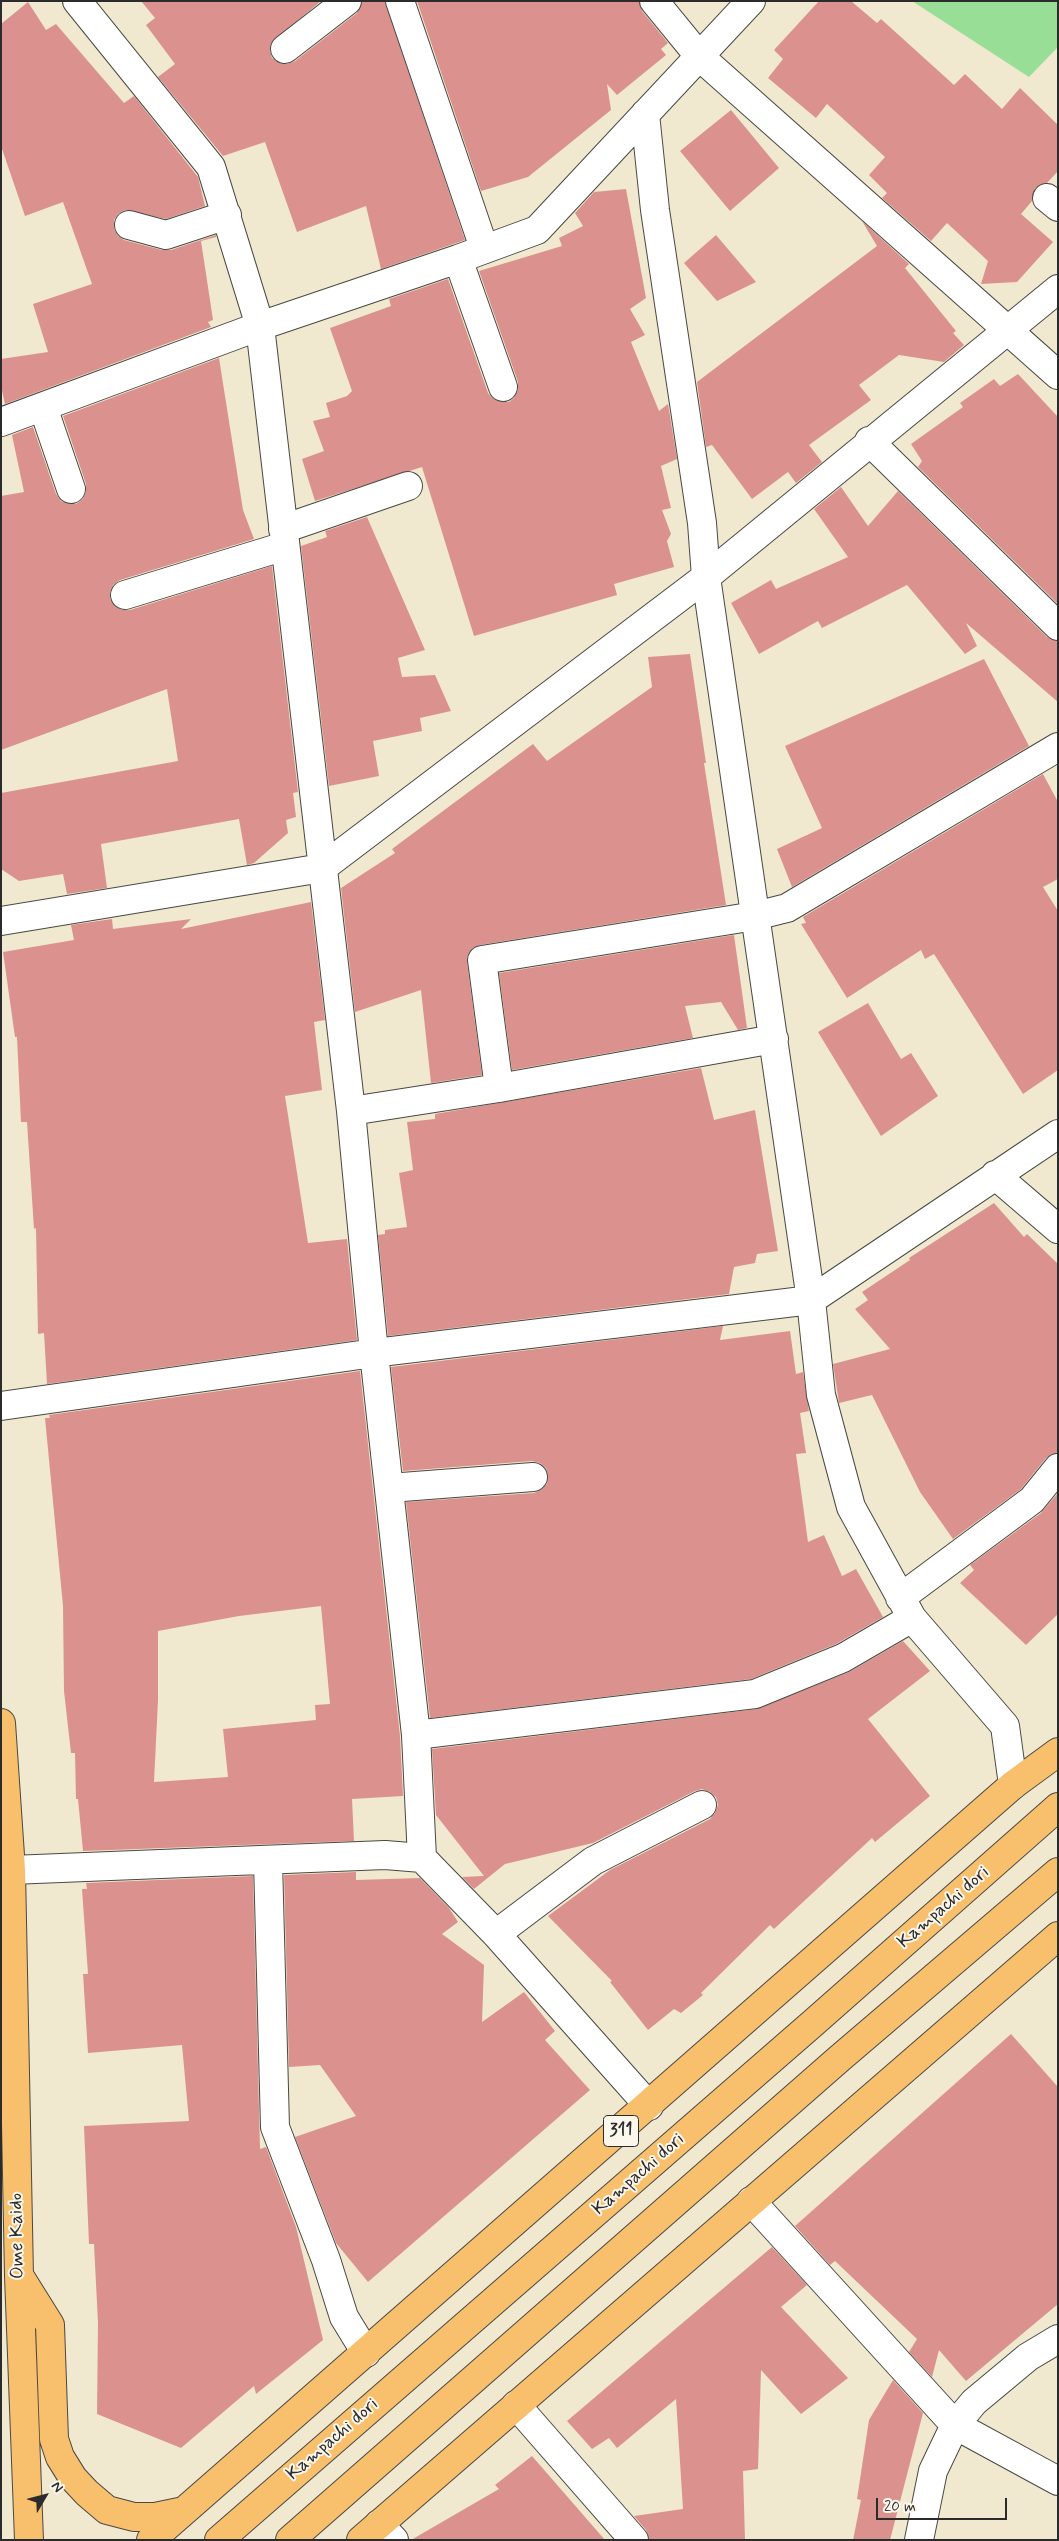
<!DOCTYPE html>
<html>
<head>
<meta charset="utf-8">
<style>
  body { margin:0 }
  #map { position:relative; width:1059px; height:2541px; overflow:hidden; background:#f0e9cf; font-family:Mynerve,sans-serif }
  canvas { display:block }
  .frame { position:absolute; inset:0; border:2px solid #2b2b2b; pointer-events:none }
  .north { position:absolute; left:20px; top:2471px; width:50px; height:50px; -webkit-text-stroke:4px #fbf7ec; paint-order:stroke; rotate:53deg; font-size:14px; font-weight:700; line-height:20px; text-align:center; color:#2b2b2b }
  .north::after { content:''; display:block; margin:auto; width:18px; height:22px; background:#2b2b2b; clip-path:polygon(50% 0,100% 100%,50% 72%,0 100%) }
  .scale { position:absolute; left:876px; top:2498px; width:131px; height:22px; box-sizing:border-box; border:2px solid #2b2b2b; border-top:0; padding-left:6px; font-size:15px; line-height:18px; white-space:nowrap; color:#2b2b2b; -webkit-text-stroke:4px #fbf7ec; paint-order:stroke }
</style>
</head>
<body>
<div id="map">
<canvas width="1059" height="2541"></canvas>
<div class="frame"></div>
<div class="north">N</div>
<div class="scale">20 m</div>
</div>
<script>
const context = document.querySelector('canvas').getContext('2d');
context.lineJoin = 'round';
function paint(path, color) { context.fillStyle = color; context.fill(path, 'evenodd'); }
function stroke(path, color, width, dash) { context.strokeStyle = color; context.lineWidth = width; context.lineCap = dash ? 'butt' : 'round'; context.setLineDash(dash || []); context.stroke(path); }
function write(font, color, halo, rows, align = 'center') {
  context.font = font + ' Mynerve,sans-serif'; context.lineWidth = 4; context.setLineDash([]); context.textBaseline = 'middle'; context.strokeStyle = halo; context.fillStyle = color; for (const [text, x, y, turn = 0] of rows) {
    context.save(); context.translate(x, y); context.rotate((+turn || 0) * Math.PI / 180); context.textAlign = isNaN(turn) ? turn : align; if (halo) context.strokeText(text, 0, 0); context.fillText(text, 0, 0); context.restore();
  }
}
const green = new Path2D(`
  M912 1H1058V47L1029 77Z`);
const building = new Path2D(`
  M141 1H321L271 43 270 51 272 58 279 63 287 64 295 61 357 13 362 1H385L465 240 381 269 366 206 297 232 265 142 223 156 158 77 175 64 146 25 155 18Z
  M417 1H639L642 11 668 43 661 49 666 55 617 95 607 84 611 110 528 177 481 191Z
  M819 1H851L877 23 881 19 954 85 965 74 1002 109 1020 88 1058 125V171L1047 183 1035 188 1032 201 1021 214 1053 242 1017 282 981 284 988 261 947 223 931 241 882 198 887 193 869 175 885 157 827 104 816 118 768 78 783 59 774 50Z
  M28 2 46 30 56 24 124 103 134 96 198 177 205 206 166 219 125 210 118 214 114 220V229L118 236 124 240 162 250H171L216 235V237L201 241 213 320 208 322 211 327 5 404 1 386V359L48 352 33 304 92 284 63 202 25 216 1 146V24Z
  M731 110 779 168 730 211 680 151Z
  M626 189 646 298 630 309 645 335 631 342 659 411 668 404 677 459 661 466 671 508 662 510 671 534 667 541 674 567 614 584 617 595 474 636 422 467 315 501 302 459 324 451 313 421 330 417 326 403 347 396 352 391 330 328 391 306 389 299 448 279 488 393 492 398 500 402H509L514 398 518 390V382L479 271 562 246 559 238 583 226 575 213 594 192Z
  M862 221 909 264 905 268 956 331 953 333 964 345 944 362 899 355 859 385 871 400 809 445 822 462 796 483 788 472 752 499 712 445 706 447 697 382 877 246Z
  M716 235 756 282 717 301 684 263Z
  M219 358 243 510 254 539 120 580 113 585 110 592V599L115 607 122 610H130L272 566 298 792 293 793 296 817 286 820 288 833 254 863 247 865 239 819 101 844 107 888 67 894 63 874 19 881 1 869V793L178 761 167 689 1 750V496L24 492 12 435 33 427 56 494 61 501 68 504H76L83 499 86 492V484L63 416Z
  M1018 374 1058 417V604L918 467 922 461 911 444 963 407 960 403 994 379 1000 386Z
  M841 487 868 526 898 491 1047 637 1058 641V702L966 623 977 646 965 654 907 585 822 628 818 621 759 654 731 603 771 580 776 589 848 557 814 509Z
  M367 517 425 650 398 658 402 677 435 675 451 711 420 718 422 731 373 741 379 776 329 786 301 546 327 537 325 531Z
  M690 654 706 763H704L726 905 480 945 473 948 468 954 467 962 482 1075 431 1083 421 990 355 1012 341 888 395 853 392 849 533 744 547 761 652 687 648 657Z
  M984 659 1029 746 792 887 777 849 822 828 785 746Z
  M1043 774 1058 802V879L1043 887 1058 911V1070L1023 1094 934 954 925 959 921 950 847 998 801 924 806 923 803 917Z
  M311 902 325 1020 314 1022 322 1090 285 1096 308 1243 347 1239 357 1340 47 1384 44 1333 38 1334 36 1228 34 1229 27 1122H21L17 1037H15L3 952 74 940 71 925 112 919 113 929 191 919 181 929Z
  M734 935 747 1028 738 1030 721 1002 685 1006 693 1038 512 1070 499 973Z
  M868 1003 901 1059 911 1053 938 1096 881 1136 818 1032Z
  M701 1068 714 1120 755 1110 778 1251 757 1254 755 1263 734 1267 729 1294 388 1336 378 1235 385 1234V1230L407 1227 399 1173 413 1170 407 1122 435 1119V1114Z
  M994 1203 1024 1237 1027 1234 1058 1264V1453L1046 1458 1021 1489 953 1539 920 1492 872 1395 839 1403 833 1364 890 1349 855 1309 868 1300 862 1292 910 1260 909 1258Z
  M723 1326 720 1340 790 1331 796 1374 803 1372 809 1411 800 1413 806 1453 796 1454 808 1542 824 1535 842 1576 856 1569 883 1617 836 1644 751 1679 430 1718 406 1502 534 1493 541 1490 547 1484 548 1475 546 1468 540 1463 532 1461 403 1471 391 1367Z
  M360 1371 400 1736 403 1796 352 1799 354 1841 83 1851 78 1799H76L75 1753H71L64 1691 63 1606 45 1418H50L49 1415ZM321 1606 330 1704 315 1705 316 1720 223 1729 228 1777 154 1782 158 1700V1631L239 1616Z
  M1058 1493V1614L1026 1645 960 1583 974 1570 970 1565 1041 1513Z
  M903 1641 930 1671 868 1719 930 1796 875 1842 872 1838 774 1929 770 1925 701 1993 703 1995 681 2013 674 2009 648 2030 610 1982 612 1981 548 1916 610 1870 710 1819 715 1813 718 1805 716 1797 710 1792 702 1789 695 1791 593 1843 505 1864 474 1889 462 1877 484 1876 436 1815 432 1749 757 1709 849 1672Z
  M356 1872V1880L420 1878 449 1908 458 1922 442 1934 484 1965 482 2022 524 1992 555 2031 545 2040 590 2090 368 2282 336 2243 295 2137 356 2116 320 2065 289 2067 284 1875Z
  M253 1876 260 2149 266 2147 296 2227 323 2340 256 2394 254 2386 181 2448 97 2414 98 2323 94 2244H89L84 2126 189 2121 182 2045 88 2053 83 1974H88L82 1889H87L86 1883Z
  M1011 2034 1058 2087V2304L966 2381 939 2350 932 2377 909 2352 917 2339 835 2261 830 2265 795 2226Z
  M772 2247 807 2285 781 2307 848 2378 801 2414 761 2370 758 2469 743 2471 745 2540H649L646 2530 634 2516 683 2509 676 2399 617 2448 609 2438 592 2449 567 2421Z
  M893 2380 923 2413 890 2540H853L861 2500 857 2499 869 2420Z
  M532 2456 605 2540H411L499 2489 495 2485Z`);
const minor = new Path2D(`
  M77 1 211 167 260 326 351 1111 374 1353 416 1735 422 1858 496 1934 649 2106
  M400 1 484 248
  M654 1 699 56 1058 375
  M285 49 347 1
  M645 114 655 210 702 523 706 577 811 1300 821 1395 851 1507 912 1618 1005 1726 1013 1785
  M1047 198 1058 207
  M129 225 166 235 227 215
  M458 259 503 387
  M43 407 71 489
  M1 422 260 326 458 259 537 230 751 1
  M869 441 1058 626
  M283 529 408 486
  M125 595 285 546
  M1 921 322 868 706 577 1058 289
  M499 1088 482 960 755 916 787 908 1058 747
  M351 1111 499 1088 774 1039
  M995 1175 1058 1229
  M1 1406 374 1353 811 1300 1058 1134
  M389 1488 533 1477
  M900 1598 1032 1500 1058 1468
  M416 1735 755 1694 843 1658 912 1618
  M268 1861 275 2127 326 2260 344 2317 366 2353
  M11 1870 385 1855 422 1858
  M496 1934 593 1861 702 1805
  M751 2201 955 2425 1058 2481
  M516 2405 634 2540
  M379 2524 394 2540
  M919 2540 933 2471 955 2425 974 2402 1028 2357 1058 2339`);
const major = new Path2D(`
  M1 1723 11 1870 19 2276 29 2540
  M20 2277 50 2325 54 2439 60 2457 73 2478 87 2493 107 2510 134 2517H155L184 2511
  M151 2540 1013 1785 1058 1752
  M219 2540 812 2024 1058 1807
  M290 2540 840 2058 1058 1872
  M361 2540 1058 1936`);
const shields = [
  [621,2131,35]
];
const shieldNames = [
  ["311",621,2131]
];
const streetNames = [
  ["Kampachi dori",944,1908,-41],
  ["Kampachi dori",639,2175,-41],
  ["Ome Kaido",18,2236,-91],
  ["Kampachi dori",333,2440,-41]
];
paint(green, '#99de97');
paint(building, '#db928e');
stroke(minor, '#494844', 30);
stroke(major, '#494844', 30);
stroke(minor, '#fff', 28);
stroke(major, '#f8bf6c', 28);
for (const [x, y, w] of shields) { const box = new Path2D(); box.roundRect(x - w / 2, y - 15.5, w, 31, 4); context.fillStyle = '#fbf7ec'; context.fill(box); stroke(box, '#2b2b2b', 1); }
write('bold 18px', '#2b2b2b', null, shieldNames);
write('19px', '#2b2b2b', '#fbf7ec', streetNames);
</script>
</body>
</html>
